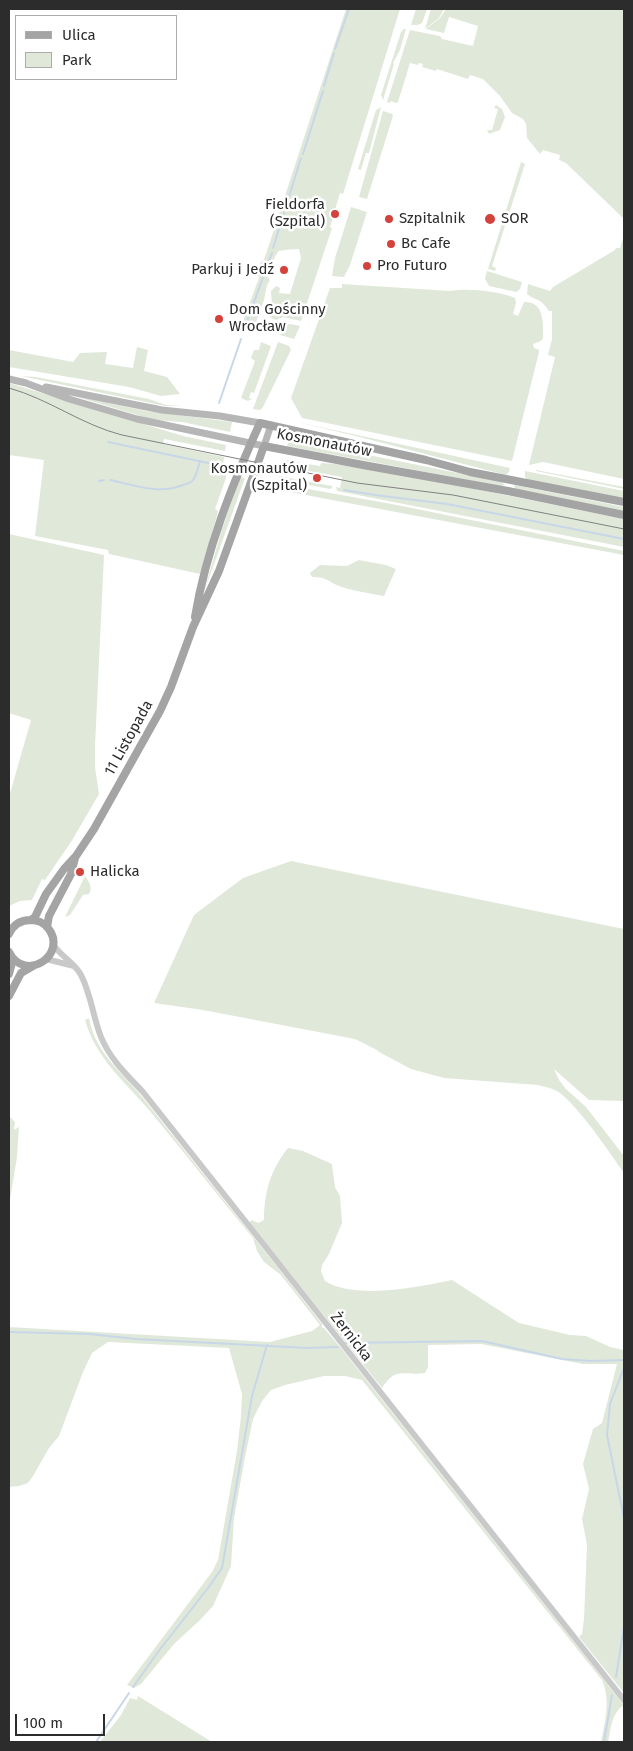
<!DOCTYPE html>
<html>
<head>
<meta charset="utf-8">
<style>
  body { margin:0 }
  #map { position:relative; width:633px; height:1751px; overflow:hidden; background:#fff; font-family:"Fira Sans",sans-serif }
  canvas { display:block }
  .frame { position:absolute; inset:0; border:10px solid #2c2c2c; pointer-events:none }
  .legend { position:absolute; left:15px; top:15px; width:162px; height:65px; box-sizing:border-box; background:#fff; border:1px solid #ababab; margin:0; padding:6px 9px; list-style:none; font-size:15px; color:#2c2c2c }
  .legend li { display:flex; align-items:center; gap:10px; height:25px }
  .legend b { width:25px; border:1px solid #ababab }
  .scale { position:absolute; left:15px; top:1714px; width:90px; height:22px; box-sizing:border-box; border:2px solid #2c2c2c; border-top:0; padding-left:6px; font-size:15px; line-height:18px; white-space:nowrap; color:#2c2c2c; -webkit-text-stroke:4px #fff; paint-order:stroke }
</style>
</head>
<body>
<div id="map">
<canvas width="633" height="1751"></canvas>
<div class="frame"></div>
<ul class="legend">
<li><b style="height:6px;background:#a4a4a4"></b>Ulica</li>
<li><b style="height:14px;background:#e0e8da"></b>Park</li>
</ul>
<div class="scale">100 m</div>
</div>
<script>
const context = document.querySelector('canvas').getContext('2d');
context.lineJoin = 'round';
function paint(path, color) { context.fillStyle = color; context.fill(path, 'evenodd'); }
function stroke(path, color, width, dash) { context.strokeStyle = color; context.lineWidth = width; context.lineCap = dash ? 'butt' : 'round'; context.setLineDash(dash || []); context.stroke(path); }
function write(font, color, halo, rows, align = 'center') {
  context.font = font + ' "Fira Sans",sans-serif'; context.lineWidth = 5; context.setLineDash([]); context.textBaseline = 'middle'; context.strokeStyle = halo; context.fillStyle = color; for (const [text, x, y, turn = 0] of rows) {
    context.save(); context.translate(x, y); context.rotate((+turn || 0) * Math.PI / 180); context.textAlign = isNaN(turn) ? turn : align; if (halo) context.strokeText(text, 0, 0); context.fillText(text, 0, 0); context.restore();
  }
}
const green = new Path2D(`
  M346 9H400L343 194 340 193 330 227 332 228 301 321 283 317 276 320 271 318 269 314 272 306 271 291 276 286 280 288 279 293 290 294 301 258 299 249 284 250 281 251 280 250C273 255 272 269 268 277L270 280 267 285 264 300 256 322 249 326H243L244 318 259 278 256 270 261 262 264 260Z
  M416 9H427L422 23 418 25H411Z
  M431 9H444L439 18 425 29Z
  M446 9H624V219L566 163 559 160 560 155 543 150 540 154 527 138 526 124 523 119 512 113 500 96 483 79 470 75 468 79 437 69 436 71 422 67 423 64 419 63 418 65 410 63 398 102 396 103 391 101 390 103 387 102 410 30 440 36 442 39 473 46 478 26 449 17 444 33 426 29 440 18Z
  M404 29H406L400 50 393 63 394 64 383 100 381 95 401 32Z
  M496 105 502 109 505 117 500 130 489 134 487 130H492L498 109 494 108Z
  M381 107 369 153H366L361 170 358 169 376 110Z
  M383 111 392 114 393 116 367 199 359 197Z
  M521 162 525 164 492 266 496 268 495 271 488 269Z
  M351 207 367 212 350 265 344 277 332 276 335 258Z
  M624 235V479L543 462 529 465 555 357 548 355 552 339V311H549C540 297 537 302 527 294L528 284 550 291 553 287 615 250 616 248H620Z
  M487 271 522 282 520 289 516 292 489 286 485 279Z
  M342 284 450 291C468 288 498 291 515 298L516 303 513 314 518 316 524 302C545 301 543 324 543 338L541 341 533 344 534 348 539 350V352L512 461 302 418 291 398 330 288H342Z
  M290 324 300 326 294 339 280 335 284 326Z
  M261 342 271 346 254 393 251 392 249 398 252 399 248 401 241 398 255 361 251 358 254 350H259Z
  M278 342 289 346 291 350 263 407 260 410 253 409Z
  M137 347 148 350 144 371 167 377 180 394 161 396 129 387 9 367V350L73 362 80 353 107 352 105 364 133 368Z
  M21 376 36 377 149 399 166 405 183 406H165Z
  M9 383 183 436 226 445 225 451 164 439 163 444 224 457C222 467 227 470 226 478L215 509 218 511 217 516 200 574 109 554 108 550 35 536 44 460 9 455Z
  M71 395 146 411 232 422 230 432 182 422 154 420Z
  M297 422 510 468 509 472 506 475 360 437Z
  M289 439 502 482 505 485 501 486 287 446Z
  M285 460 320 466 321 463 335 464 426 479 624 519V547L337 491 336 487 340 488 342 477 282 466Z
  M536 470 624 487V489L536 471Z
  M525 471 624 491V499L527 480 525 477Z
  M279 476 332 486V488L330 489 281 480Z
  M240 477 245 478 204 592 222 529Z
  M269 482 397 505 624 551V555L274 489 266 487Z
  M515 485 624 507V511L516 489 514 487Z
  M9 534 104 555 95 746V767L99 794 71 842 45 880 42 879 32 900 20 901 9 906V797L31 720 9 713Z
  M359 560 386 565 396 569 384 596C369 593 352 591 339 586 327 581 327 577 312 577L310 573 320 565 347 566Z
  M291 861 624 929V1101L589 1100 554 1069 559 1080 566 1089 586 1107 624 1156V1173C607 1149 582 1111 560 1093 553 1088 545 1087 538 1085L444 1078 411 1069 379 1052 377 1050 355 1039 203 1010 154 1003 194 915 243 878Z
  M85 876C89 882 93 887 89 894L83 895 70 915 65 917Z
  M89 1018C95 1053 122 1072 143 1098 202 1173 263 1248 322 1324V1328H324L341 1348 624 1705V1708L622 1706C611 1716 611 1728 608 1742H601C605 1721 611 1701 602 1680L362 1380 345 1376H324L285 1385 271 1390 262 1401 253 1419 245 1457 234 1518 231 1566 213 1606 199 1621 174 1644 141 1684 134 1688 127 1685 212 1572 218 1560 237 1451 241 1416 242 1394 229 1348 108 1342 92 1353 83 1372 59 1436 49 1448 33 1476 28 1483 19 1486 9 1487V1327L270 1342 312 1331 320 1325 281 1275 264 1262 257 1251 253 1238C218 1196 184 1152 149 1110 125 1082 95 1057 85 1020Z
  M9 1116 15 1122 14 1130 19 1127 17 1157 9 1206Z
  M288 1148 303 1151 332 1164 335 1187 340 1196 342 1223 329 1254 322 1265 321 1271 325 1281C355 1300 419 1287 452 1280L519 1323 570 1335 586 1336 610 1347 624 1350V1693L579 1637 582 1634 584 1619 587 1545 582 1519 589 1489 583 1464 593 1429 602 1423 617 1364H583L481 1344 428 1345V1367L425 1373C403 1376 396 1366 382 1388L249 1222 252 1220 258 1223 264 1220C264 1192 271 1169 288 1148Z
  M138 1696 212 1742H100L121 1715 130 1698 137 1700Z`);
const stream = new Path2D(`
  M335 49 349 9
  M324 86 334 53
  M303 154 323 91
  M287 203 301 158
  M285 210 287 206
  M273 248 284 213
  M243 332 272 253
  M219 403 241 339
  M108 442 218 465
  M110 480C135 485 158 495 183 485 187 484 191 483 193 480 197 475 198 467 200 461
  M99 481 104 480
  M344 490 375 495 447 504 624 539
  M9 1332 89 1334 136 1339 308 1348 338 1347
  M345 1343 482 1341 562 1359 591 1361 624 1360
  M624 1368 610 1404 607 1435 624 1518
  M616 1677 624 1627
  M133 1687 158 1652 208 1588 222 1568 252 1396 267 1345
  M96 1742 129 1693
  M604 1742 612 1695`);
const tertiary = new Path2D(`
  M53 944C60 956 74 962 81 975 91 994 93 1017 101 1037 110 1059 127 1075 143 1092L624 1700
  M46 959 74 966`);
const secondary = new Path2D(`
  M9 379 26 383
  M23 382 69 399 137 419 264 446 271 425
  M46 387 162 410 220 416 260 423`);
const primary = new Path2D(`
  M195 617C206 550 232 485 260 423L426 460 470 472 624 502
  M31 920 35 917 46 894 64 869 76 856 94 829 160 711 171 687 193 627 219 571 264 446 363 465 508 491 624 515
  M47 927 49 916 71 874 75 858
  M9 934C13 925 21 920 31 920 37 920 44 923 48 928 69 954 25 984 9 952
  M9 974 13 959
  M9 996 21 973 33 966`);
const tram = new Path2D(`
  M9 388C49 399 82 425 122 435L357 483 453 495 624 529`);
const markers = [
  [335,214,5,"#d4423c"],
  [389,219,5,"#d4423c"],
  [490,219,6,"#d4423c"],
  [391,244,5,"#d4423c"],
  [367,266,5,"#d4423c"],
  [284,270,5,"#d4423c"],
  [219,319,5,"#d4423c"],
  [317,478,5,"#d4423c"],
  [80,872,5,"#d4423c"]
];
const poiNames = [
  ["Fieldorfa",325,205,"right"],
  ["(Szpital)",325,222,"right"],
  ["Szpitalnik",399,219],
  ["SOR",501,219],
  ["Bc Cafe",401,244],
  ["Pro Futuro",377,266],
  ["Parkuj i Jedź",274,270,"right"],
  ["Dom Gościnny",229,310],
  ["Wrocław",229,327],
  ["Kosmonautów",307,469,"right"],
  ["(Szpital)",307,486,"right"],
  ["Halicka",90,872]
];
const streetNames = [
  ["Kosmonautów",324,443,11],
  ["11 Listopada",129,738,-61],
  ["Żernicka",351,1337,52]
];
paint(green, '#e0e8da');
stroke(stream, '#c8d7e7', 2);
stroke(tertiary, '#c9c9c9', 6);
stroke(secondary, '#b6b6b6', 7);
stroke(primary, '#a4a4a4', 8);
stroke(tram, '#818181', 1);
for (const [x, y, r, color] of markers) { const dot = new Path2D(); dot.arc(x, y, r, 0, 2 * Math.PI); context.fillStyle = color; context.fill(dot); stroke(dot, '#fff', 2); }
write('15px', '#2c2c2c', '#fff', poiNames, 'left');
write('15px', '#2c2c2c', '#fff', streetNames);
</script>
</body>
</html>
